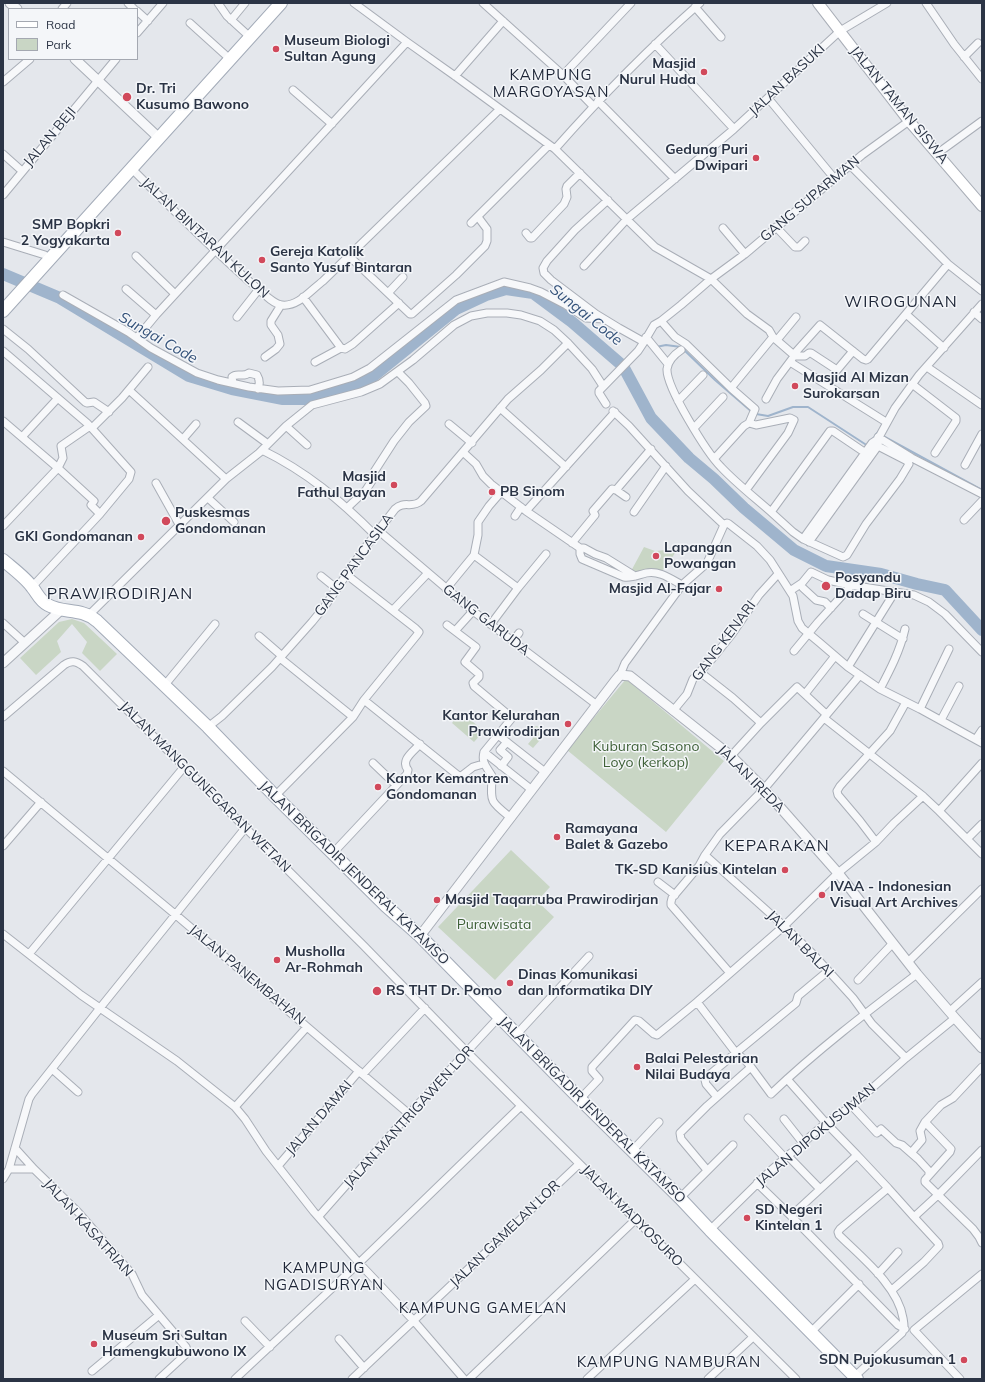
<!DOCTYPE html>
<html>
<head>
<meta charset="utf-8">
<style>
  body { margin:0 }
  #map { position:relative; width:985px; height:1382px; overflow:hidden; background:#e4e7ec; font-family:Mulish,sans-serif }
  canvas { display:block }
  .frame { position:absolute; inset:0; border:4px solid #2b3445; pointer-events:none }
  .legend { position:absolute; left:8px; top:8px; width:130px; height:52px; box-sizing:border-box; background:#f4f6f9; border:1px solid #a4a8b1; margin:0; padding:5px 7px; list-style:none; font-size:12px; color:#2b3445 }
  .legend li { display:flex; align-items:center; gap:8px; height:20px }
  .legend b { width:20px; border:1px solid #a4a8b1 }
</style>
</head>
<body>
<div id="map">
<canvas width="985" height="1382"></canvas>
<div class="frame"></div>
<ul class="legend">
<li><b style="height:5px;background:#fff"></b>Road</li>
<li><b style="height:11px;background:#c9d6c5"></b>Park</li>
</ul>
</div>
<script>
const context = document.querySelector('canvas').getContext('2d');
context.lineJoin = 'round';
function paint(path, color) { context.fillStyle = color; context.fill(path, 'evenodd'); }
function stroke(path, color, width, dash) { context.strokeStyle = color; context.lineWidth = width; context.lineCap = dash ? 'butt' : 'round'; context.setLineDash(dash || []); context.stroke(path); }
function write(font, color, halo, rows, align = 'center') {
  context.font = font + ' Mulish,sans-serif'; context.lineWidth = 3; context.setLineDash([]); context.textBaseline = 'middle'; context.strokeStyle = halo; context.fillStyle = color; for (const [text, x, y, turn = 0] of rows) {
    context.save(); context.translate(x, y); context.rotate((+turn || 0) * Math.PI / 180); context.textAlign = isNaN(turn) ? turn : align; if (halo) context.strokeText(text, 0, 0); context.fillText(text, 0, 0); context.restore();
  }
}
const green = new Path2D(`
  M644 547 655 551 678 549 663 570 630 573Z
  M72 619 84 623 117 654 100 671 82 653 87 642 72 624 57 641 61 652 36 675 20 658 59 622Z
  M626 679 724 761 666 832 567 750Z
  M461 712 484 731 474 742 452 723Z
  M537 726 544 732 536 737 540 740 533 748 528 744 533 738 524 730Z
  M511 850 550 887 537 901 554 917 495 980 438 927Z`);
const stream = new Path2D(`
  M656 347 666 345 681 347 715 380 752 412
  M756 414 768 416 793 407H808L868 446
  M883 436 982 490
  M873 439 877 433`);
const river = new Path2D(`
  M3 274 60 298 189 376 232 389 283 399H307L327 395 348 388 372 377 456 309 486 295 506 289 533 293 572 322 623 366 651 418 689 458 714 479 744 508 794 550 826 566 881 574 917 584 945 590 982 630`);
const minor = new Path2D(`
  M128 3 134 9
  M218 3 227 16 251 38
  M354 3 407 42 455 76 555 149 655 247 711 279 747 314 769 330 773 337 795 356
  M483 3 563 75 593 106
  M926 3 954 44 982 79
  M695 7 721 37
  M62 9 67 3
  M137 11 148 21
  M231 20 245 3
  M190 23 231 60
  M137 33 163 3
  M655 44 734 129
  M964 57 978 43
  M563 75 631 3
  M455 76 503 21
  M3 82 30 59
  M293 90 332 124
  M768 98 834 178
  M598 101 675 179
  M555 149C601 97 648 49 700 3
  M938 153 982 121
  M3 154 22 171
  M850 165 948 264 982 291
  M131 168C170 207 209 246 250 282 258 288 272 304 282 305 298 307 311 290 323 281L500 109
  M3 195 116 59
  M608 200 575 230 547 261 543 268 544 273 551 280 596 314 619 328 644 342 654 325 661 321 681 305 711 279 745 254 862 155 909 121
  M471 223 549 145
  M776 227 795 247H799L805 241
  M723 228 745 254
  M526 233 530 238H532L564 204 567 197 566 189 567 186 580 173
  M3 242 45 255
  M136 256 175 294
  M349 256 410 314H412L456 275 485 246 487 241V229L478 217
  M584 266 627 219 734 129 840 31 887 3
  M126 289 156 315 407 42
  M388 293 403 277
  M63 295 128 332 151 348 197 373 218 380 249 387 278 391 310 390 353 377 370 368 456 300 504 282 530 288 541 292 566 305 586 318 604 319
  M303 297 341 348
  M974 312 982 319
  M906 314 944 348
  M237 317 259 289
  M661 321 675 337 686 344 731 388 755 409 749 423
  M3 329 28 349 85 402 87 403 94 402 109 412
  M646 337 668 364
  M137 338 156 315
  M777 340 796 317
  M681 350C675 354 668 361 667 369 666 387 707 453 721 467 736 483 754 497 771 512
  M3 351 88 424 131 472 129 479 100 514 32 587
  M794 354 820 325 863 359 866 360 868 359 948 264
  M795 356H805L809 353H811L837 370 853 351
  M265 357 276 349 280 344 278 335 271 325V321L281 305
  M315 362 341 348 345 349 353 344 399 303
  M790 362 886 422
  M927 367 982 405
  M233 383 232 377C237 372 243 378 249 373L257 375C260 380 260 384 258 389
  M912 384 956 418V421L935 453
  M731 388 773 337
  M129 390 226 479
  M766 399 777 379 792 359
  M678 401 703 375
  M606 404 599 393V391L638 351 644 342
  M500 408 566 467
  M613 411 629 426 688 491 724 525
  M3 421 58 468 94 501 91 505 100 514
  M238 422 268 444
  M449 424 472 443
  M286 426 307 445
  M92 428 122 398 148 367
  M694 428 723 397
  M22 437 58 398
  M878 437 912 458 982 494
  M183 439 196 424
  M262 450C307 472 340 500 375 535
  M464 453 476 464 483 476 491 484 526 511 580 548H584L595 554 606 558 635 576
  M870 456 833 431H830L771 512 793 532 803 539 843 557 847 555 866 524 900 479 909 464 907 461 872 443
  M714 459 744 426 749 423 756 425 790 418 794 420 788 433 746 490
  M965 465 982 434
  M156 483 180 526
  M616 490 651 449
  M208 498 234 522
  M347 508 366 490 375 476 374 472 394 441 409 422 426 406 425 403 409 383 398 372
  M526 511 615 412
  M634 512 666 466
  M515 516 521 507
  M964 520 982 501
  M724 525 727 523 729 524 757 546 770 560 793 596 798 621 802 628 820 643 848 667 880 689 920 709 982 743
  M3 526 58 468 63 458 61 446 90 426
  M379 531 473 611 597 705
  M803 539 872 443 878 439 895 408 919 375 982 304
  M809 542 878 446V441
  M572 543 595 515 593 511 612 489 616 490 626 497
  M580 548V554L582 559 624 577C632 578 638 575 646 573 659 570 671 579 682 585
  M474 555 518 588
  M347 575 415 628 419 632 417 635 364 700
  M321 576 337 589
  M803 588 816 600 825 602 831 608
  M446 589 474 555 478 535V522L489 506 502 491
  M790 591 802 583 811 572 828 580 850 585 914 595 929 602 945 614 982 652
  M393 610 428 573
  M863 614 903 639
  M89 615 226 479 259 453 286 426 312 405 361 392 380 384 413 360 454 325 471 316 487 313H507L521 315 540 321 554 330 568 343 592 369 603 386
  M3 623 25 643
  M491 624 518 588 546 554
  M447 625 476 647 465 662 479 674V677L473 683 474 686 512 718 484 752C481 763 487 767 492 776 491 803 489 800 511 818
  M455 631 473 611
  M259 636 282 656
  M513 641 519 633
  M794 651 818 622 849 588
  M280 658 353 717
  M848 667 891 598
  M700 672 733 698 761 723
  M620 675 625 663 682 585 707 563 724 525
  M860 675 764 789 720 834 705 855 784 926 813 954 853 998 872 1024 906 1058 955 1018
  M164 686 215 624
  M880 689C890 670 900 651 905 629
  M805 694 835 656
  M920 709 949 649
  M673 711 687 694 693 679 712 659 732 634 759 595 778 574
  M3 717 64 665C71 660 76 661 83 666L364 946 468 1053 796 1379
  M824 718 923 796 939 811 982 854
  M941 720 959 686
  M208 727 222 716 272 667 312 622 325 606 361 553 395 509C404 500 412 509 421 501L508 399 541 370 568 343
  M498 735 545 772
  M976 739 982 730
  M484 752 532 790
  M731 756 761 723 797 687 826 714
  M373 763 396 785
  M501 766 508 757 500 750 507 742
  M3 771 176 915 409 1114
  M275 796 353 717 364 700 460 777 473 767 483 764
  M939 811 982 763
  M967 839 982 824
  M876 842 860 821 838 795 837 791 840 786 890 731 906 702
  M3 846 41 802
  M333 853 407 774 408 770C400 760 413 752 420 744
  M705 855 699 866 672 898 671 902V905L730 973
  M658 882 675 895
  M3 934 81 995 177 1061 235 1107 245 1119 266 1151 314 1212 359 1263 414 1321 464 1379
  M29 954 184 767
  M908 962 982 889
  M917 974C867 1012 816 1051 771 1094L751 1067 745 1060 736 1053 697 1002 784 926 838 873 876 842 894 823 923 796
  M858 980 893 943
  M949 1012 982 982
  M516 1035 589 956
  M52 1069 78 1092
  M363 1074 425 1008
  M787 1079 826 1123 857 1155 791 1216
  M717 1097 706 1084 705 1080 708 1076 796 1003 798 996 828 971
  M580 1099 599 1079 592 1071V1067L634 1021 635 1020 639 1021 654 1034 657 1035 697 1002
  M852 1106 877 1133 881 1129 896 1143 902 1145 918 1159 929 1171V1174
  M235 1107 307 1027
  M748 1118 785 1158
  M784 1119 803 1143
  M925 1122 951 1149 950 1152 925 1180V1182L973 1229 979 1237 982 1243
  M15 1148 34 1169 78 1212 132 1274 142 1295 186 1347 187 1350 185 1355 159 1379
  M632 1151 659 1122
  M911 1153 922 1140 920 1131 925 1122 941 1105 953 1098 982 1067
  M788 1156 820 1189
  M278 1166 359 1071
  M9 1169H34
  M707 1170 681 1139 680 1133 707 1106 751 1067
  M3 1179 9 1169 29 1099 32 1094 100 1008 246 827
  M757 1183 791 1216 898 1325 905 1329
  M888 1188 914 1217
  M680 1198 733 1145
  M319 1216 409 1114 499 1017
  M710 1230 769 1172 826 1123 852 1106 906 1058
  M878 1274 898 1252
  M892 1290 924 1262 939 1246 938 1243 914 1217 939 1194 982 1150
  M245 1321 270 1347
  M811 1332 859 1284
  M339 1339 364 1368
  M92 1371 159 1315
  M855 1376 902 1333C905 1328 904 1324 903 1318 898 1286 861 1257 839 1235L838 1232 840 1229 888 1188 857 1155
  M235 1379 359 1263 521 1106
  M352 1379 579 1164
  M469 1379 635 1220
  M587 1379 695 1279
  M708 1379 753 1337
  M960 1379 914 1330 982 1274`);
const tertiary = new Path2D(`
  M10 3 17 9
  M75 59 159 138
  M3 663 62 609
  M420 936 615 681 620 675 630 676 731 756 764 789 838 873 917 974 955 1018 982 1048`);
const secondary = new Path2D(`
  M818 3 909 121 982 206`);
const primary = new Path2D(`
  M3 311 159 138 281 3
  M3 560C11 567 26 578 32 587 38 594 39 600 48 605 64 614 80 607 97 621L208 727 275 796 386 906 420 936 580 1099 680 1198 710 1230 857 1379`);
const markers = [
  [276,49,4,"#d1495b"],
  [704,72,4,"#d1495b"],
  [127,97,5,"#d1495b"],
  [756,158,4,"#d1495b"],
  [118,233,4,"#d1495b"],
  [262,260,4,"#d1495b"],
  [795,386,4,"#d1495b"],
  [394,485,4,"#d1495b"],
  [492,492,4,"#d1495b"],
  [166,521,5,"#d1495b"],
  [141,537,4,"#d1495b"],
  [656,556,4,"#d1495b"],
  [826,586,5,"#d1495b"],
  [719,589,4,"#d1495b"],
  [568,724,4,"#d1495b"],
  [378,787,4,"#d1495b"],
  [557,837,4,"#d1495b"],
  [785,870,4,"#d1495b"],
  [822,895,4,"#d1495b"],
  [437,900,4,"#d1495b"],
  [277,960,4,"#d1495b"],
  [510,983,4,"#d1495b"],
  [377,991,5,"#d1495b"],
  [637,1067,4,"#d1495b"],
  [747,1218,4,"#d1495b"],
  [94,1344,4,"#d1495b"],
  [964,1360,4,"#d1495b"]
];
const poiNames = [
  ["Museum Biologi",284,41],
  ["Sultan Agung",284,57],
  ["Masjid",696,64,"right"],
  ["Nurul Huda",696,80,"right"],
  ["Dr. Tri",136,89],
  ["Kusumo Bawono",136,105],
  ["Gedung Puri",748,150,"right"],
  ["Dwipari",748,166,"right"],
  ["SMP Bopkri",110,225,"right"],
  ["2 Yogyakarta",110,241,"right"],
  ["Gereja Katolik",270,252],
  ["Santo Yusuf Bintaran",270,268],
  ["Masjid Al Mizan",803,378],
  ["Surokarsan",803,394],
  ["Masjid",386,477,"right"],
  ["Fathul Bayan",386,493,"right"],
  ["PB Sinom",500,492],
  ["Puskesmas",175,513],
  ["Gondomanan",175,529],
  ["GKI Gondomanan",133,537,"right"],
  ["Lapangan",664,548],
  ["Powangan",664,564],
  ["Posyandu",835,578],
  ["Dadap Biru",835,594],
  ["Masjid Al-Fajar",711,589,"right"],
  ["Kantor Kelurahan",560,716,"right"],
  ["Prawirodirjan",560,732,"right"],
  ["Kantor Kemantren",386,779],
  ["Gondomanan",386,795],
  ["Ramayana",565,829],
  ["Balet & Gazebo",565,845],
  ["TK-SD Kanisius Kintelan",777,870,"right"],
  ["IVAA - Indonesian",830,887],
  ["Visual Art Archives",830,903],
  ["Masjid Taqarruba Prawirodirjan",445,900],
  ["Musholla",285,952],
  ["Ar-Rohmah",285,968],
  ["Dinas Komunikasi",518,975],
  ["dan Informatika DIY",518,991],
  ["RS THT Dr. Pomo",386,991],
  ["Balai Pelestarian",645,1059],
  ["Nilai Budaya",645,1075],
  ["SD Negeri",755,1210],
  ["Kintelan 1",755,1226],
  ["Museum Sri Sultan",102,1336],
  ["Hamengkubuwono IX",102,1352],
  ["SDN Pujokusuman 1",956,1360,"right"]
];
const streetNames = [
  ["JALAN BASUKI",787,80,-43],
  ["JALAN TAMAN SISWA",899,105,51],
  ["JALAN BEJI",50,137,-50],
  ["GANG SUPARMAN",810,199,-40],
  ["JALAN BINTARAN KULON",205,238,43],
  ["GANG PANCASILA",354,565,-54],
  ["GANG GARUDA",486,620,38],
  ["GANG KENARI",724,641,-53],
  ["JALAN IREDA",751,779,45],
  ["JALAN MANGGUNEGARAN WETAN",205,787,45],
  ["JALAN BRIGADIR JENDERAL KATAMSO",354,873,44],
  ["JALAN BALAI",800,944,45],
  ["JALAN PANEMBAHAN",247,975,40],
  ["JALAN BRIGADIR JENDERAL KATAMSO",592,1110,45],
  ["JALAN MANTRIGAWEN LOR",409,1117,-48],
  ["JALAN DAMAI",319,1118,-49],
  ["JALAN DIPOKUSUMAN",816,1135,-40],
  ["JALAN MADYOSURO",632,1216,45],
  ["JALAN KASATRIAN",88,1228,48],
  ["JALAN GAMELAN LOR",505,1234,-44]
];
const parkNames = [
  ["Kuburan Sasono",646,747],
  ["Loyo (kerkop)",646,763],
  ["Purawisata",494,925]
];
const neighbourhoodNames = [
  ["KAMPUNG",551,75],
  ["MARGOYASAN",551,92],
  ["KAMPUNG",324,1268],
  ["NGADISURYAN",324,1285],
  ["KAMPUNG GAMELAN",483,1308],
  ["KAMPUNG NAMBURAN",669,1362]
];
const waterNames = [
  ["Sungai Code",586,315,39],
  ["Sungai Code",158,338,30]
];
const quarterNames = [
  ["WIROGUNAN",901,302],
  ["PRAWIRODIRJAN",120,594],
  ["KEPARAKAN",777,846]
];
paint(green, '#c9d6c5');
stroke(stream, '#9fb4cc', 2);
stroke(river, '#9fb4cc', 12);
stroke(minor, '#a9aeb7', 9);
stroke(tertiary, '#a9aeb7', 11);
stroke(secondary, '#a9aeb7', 12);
stroke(primary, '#a3abb8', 14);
stroke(minor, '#f7f8fa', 7);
stroke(tertiary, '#f7f8fa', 9);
stroke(secondary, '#fff', 10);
stroke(primary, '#fff', 12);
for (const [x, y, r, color] of markers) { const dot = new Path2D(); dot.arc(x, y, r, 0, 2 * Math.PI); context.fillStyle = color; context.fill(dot); stroke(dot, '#f4f6f9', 1.5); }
write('bold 14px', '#2b3445', '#f4f6f9', poiNames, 'left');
write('14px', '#2b3445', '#f4f6f9', streetNames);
write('14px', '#3f6138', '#f4f6f9', parkNames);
context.letterSpacing = '1px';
write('15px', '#1d2536', '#f4f6f9', neighbourhoodNames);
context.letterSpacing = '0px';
write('italic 15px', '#34527a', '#f4f6f9', waterNames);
context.letterSpacing = '1px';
write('16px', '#1d2536', '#f4f6f9', quarterNames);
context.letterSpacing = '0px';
</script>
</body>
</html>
